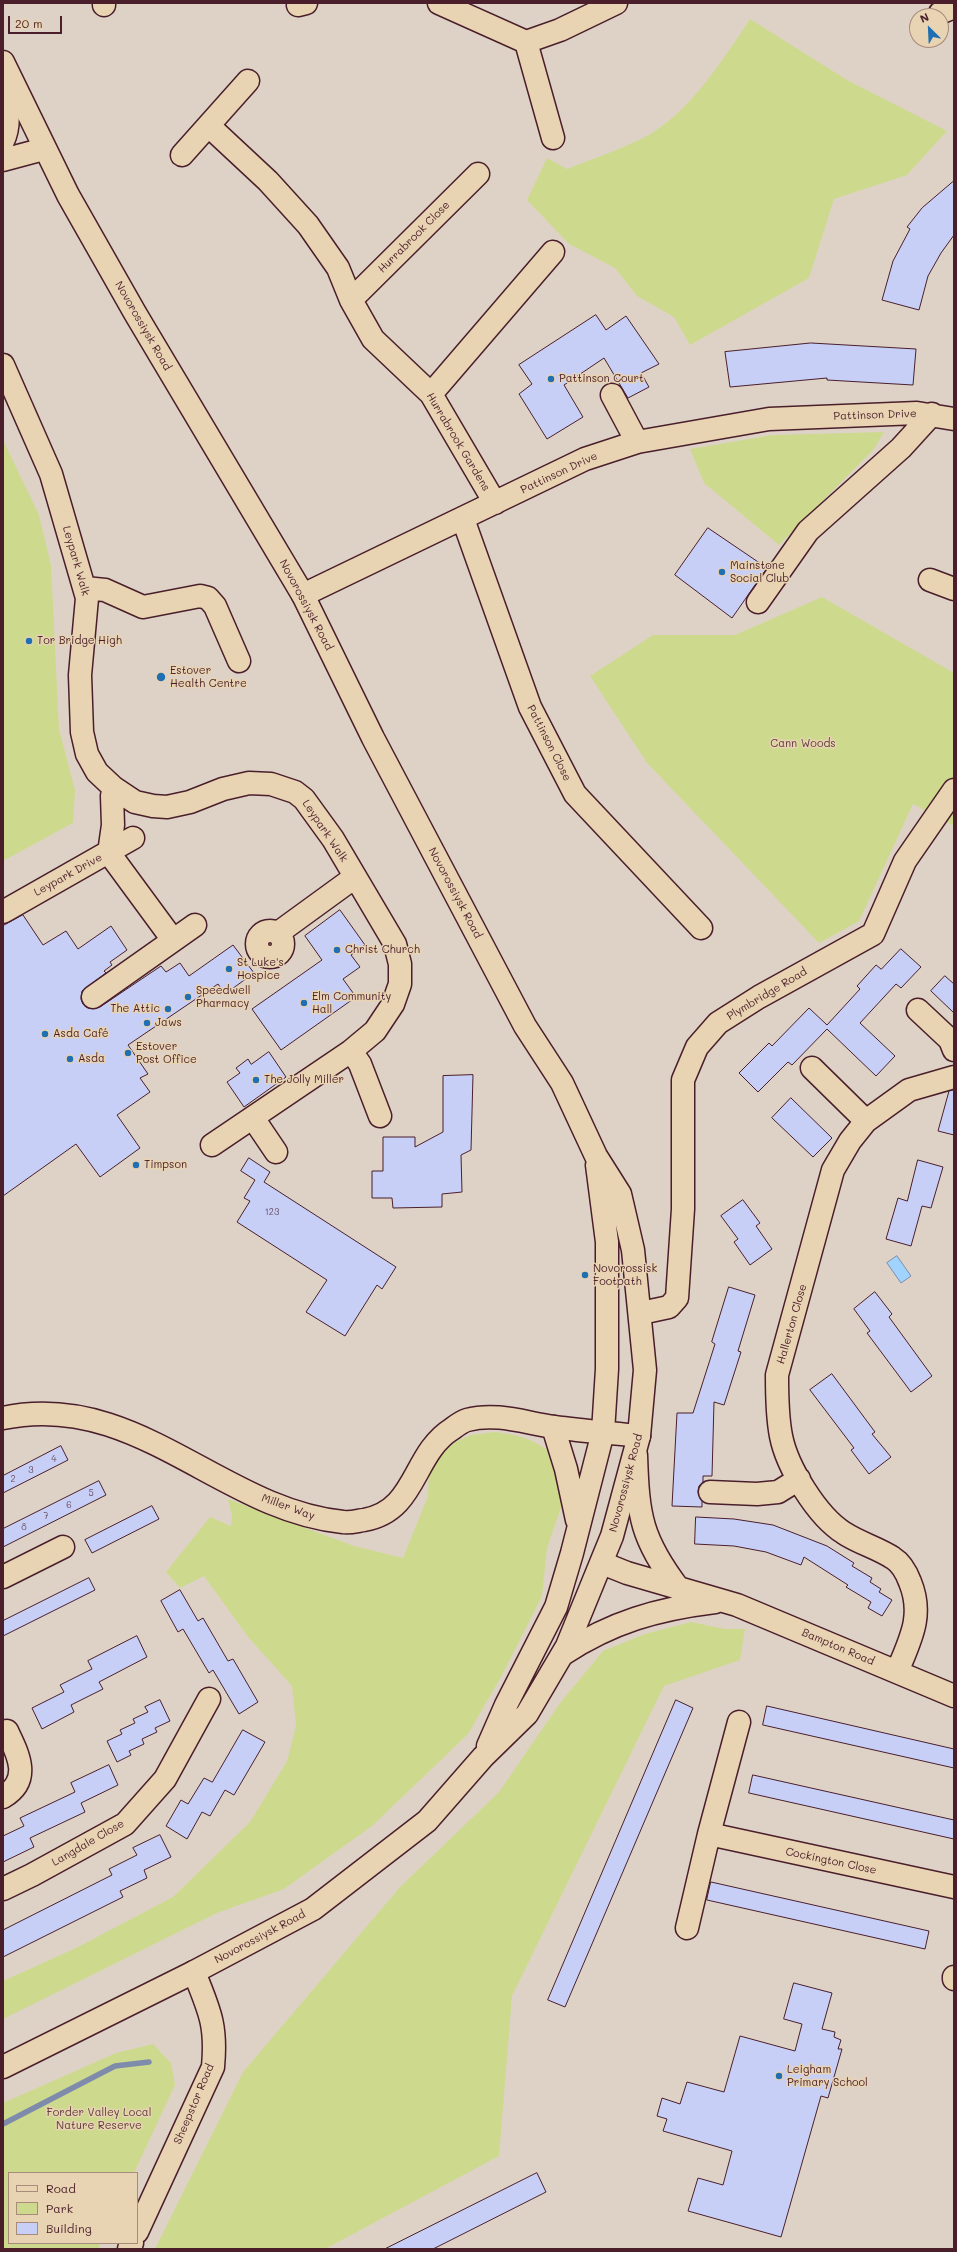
<!DOCTYPE html>
<html>
<head>
<meta charset="utf-8">
<style>
  body { margin:0 }
  #map { position:relative; width:957px; height:2252px; overflow:hidden; background:#ded2c7; font-family:Mali,sans-serif }
  canvas { display:block }
  .frame { position:absolute; inset:0; border:4px solid #4a1f2b; pointer-events:none }
  .legend { position:absolute; left:8px; top:2172px; width:130px; height:72px; box-sizing:border-box; background:#e8d3b2; border:1px solid #a98b7c; margin:0; padding:5px 7px; list-style:none; font-size:12px; color:#4a1f2b }
  .legend li { display:flex; align-items:center; gap:8px; height:20px }
  .legend b { width:20px; border:1px solid #a98b7c }
  .north { position:absolute; left:909px; top:8px; width:40px; height:40px; box-sizing:border-box; background:#e8d3b2; border:1px solid #a98b7c; border-radius:50%; rotate:336deg; font-size:11px; font-weight:700; line-height:16px; text-align:center; color:#4a1f2b }
  .north::after { content:''; display:block; margin:auto; width:14px; height:18px; background:#1f6fb2; clip-path:polygon(50% 0,100% 100%,50% 72%,0 100%) }
  .scale { position:absolute; left:8px; top:16px; width:54px; height:18px; box-sizing:border-box; border:2px solid #4a1f2b; border-top:0; padding-left:5px; font-size:12px; line-height:14px; white-space:nowrap; color:#4a1f2b; -webkit-text-stroke:3px #e8d3b2; paint-order:stroke }
</style>
</head>
<body>
<div id="map">
<canvas width="957" height="2252"></canvas>
<div class="frame"></div>
<ul class="legend">
<li><b style="height:5px;background:#e8d3b2"></b>Road</li>
<li><b style="height:11px;background:#cdda8e"></b>Park</li>
<li><b style="height:11px;background:#c7cff7"></b>Building</li>
</ul>
<div class="north">N</div>
<div class="scale">20 m</div>
</div>
<script>
const context = document.querySelector('canvas').getContext('2d');
context.lineJoin = 'round';
function paint(path, color) { context.fillStyle = color; context.fill(path, 'evenodd'); }
function stroke(path, color, width, dash) { context.strokeStyle = color; context.lineWidth = width; context.lineCap = dash ? 'butt' : 'round'; context.setLineDash(dash || []); context.stroke(path); }
function write(font, color, halo, rows, align = 'center') {
  context.font = font + ' Mali,sans-serif'; context.lineWidth = 3; context.setLineDash([]); context.textBaseline = 'middle'; context.strokeStyle = halo; context.fillStyle = color; for (const [text, x, y, turn = 0] of rows) {
    context.save(); context.translate(x, y); context.rotate((+turn || 0) * Math.PI / 180); context.textAlign = isNaN(turn) ? turn : align; if (halo) context.strokeText(text, 0, 0); context.fillText(text, 0, 0); context.restore();
  }
}
const green = new Path2D(`
  M750 19 847 80 947 131 907 175 834 199 809 278 690 345 674 317 637 296 615 268 569 244 527 200 547 158 567 169C592 159 619 150 643 138 687 116 723 60 750 19Z
  M884 432 874 449 779 545 704 483 690 449 773 435Z
  M3 440 39 515 51 565 59 729 75 790 73 823 3 861Z
  M822 597 954 673V826L913 804 859 921 819 943 647 763 590 676 653 635H735Z
  M495 1432C525 1436 534 1440 558 1457L565 1496 547 1548 542 1596 501 1677 468 1734 372 1826 284 1889 217 1913 3 2019V1981L76 1948 173 1897 250 1822 287 1761 296 1726 292 1686 248 1637 204 1576 180 1588 166 1572 210 1517 231 1526 232 1516 228 1499 354 1546 403 1558 428 1496 429 1469 438 1455 457 1441 471 1435Z
  M691 1622 725 1629H745L740 1660 664 1686 512 1996 499 2156 325 2249H155L243 2072 400 1887 499 1792 560 1703 603 1651 645 1634Z
  M153 2044 171 2063 175 2085 134 2173H9V2243H101L98 2249H3V2103L116 2053Z`);
const water = new Path2D(`
  M897 1256 911 1276 901 1283 887 1263Z`);
const stream = new Path2D(`
  M3 2124 115 2066 149 2062`);
const building = new Path2D(`
  M954 181V235L941 253 928 276 919 310 882 300 893 261 910 229 907 227 922 208Z
  M596 315 606 330 626 316 659 364 641 373 649 387 628 398 604 358 564 385 583 417 547 439 519 394 532 384 519 365Z
  M811 343 916 349 913 385 827 380V378L730 387 725 352Z
  M708 528 767 568 732 618 675 575Z
  M340 910 365 945 351 955 360 967 343 979 356 997 281 1050 252 1009 322 960 305 936Z
  M23 915 43 945 66 931 78 949 111 926 127 950 110 962 112 965 104 971 106 973 82 991 81 999 83 1004 88 1008 100 1007 161 966 166 972 180 963 189 976 233 945 254 973 225 994 218 984 128 1045 148 1074 140 1078 150 1092 117 1115 140 1148 100 1177 76 1144 3 1196V926Z
  M901 949 921 967 901 988 896 984 860 1023 895 1056 876 1076 827 1029 792 1065 788 1062 758 1092 739 1073 769 1043 772 1046 809 1008 827 1025 860 989 857 986 876 965 881 969Z
  M945 976 954 984V1013L931 991Z
  M269 1052 286 1077 244 1107 227 1082 240 1073 236 1068 248 1059 251 1064Z
  M473 1075 471 1150 461 1155 462 1192 442 1194V1207L393 1208 392 1198H372V1171H383V1137H415V1147L443 1132V1076Z
  M954 1090V1135L938 1131 949 1091Z
  M791 1098 832 1138 813 1157 772 1118Z
  M249 1158 270 1172 264 1182 396 1267 382 1289 377 1285 345 1336 306 1312 327 1280 237 1222 250 1201 244 1198 255 1180 241 1171Z
  M918 1160 943 1167 931 1208 922 1206 911 1246 886 1239 898 1198 907 1201Z
  M743 1200 760 1223 756 1226 772 1249 750 1265 734 1242 738 1239 721 1216Z
  M729 1287 755 1295 738 1351 741 1352 724 1405 714 1402 712 1476H703V1482L699 1486 698 1492 702 1501V1507L672 1506 677 1413H693L715 1344 712 1342Z
  M875 1292 892 1314 889 1317 932 1376 911 1392 867 1333 870 1331 854 1309Z
  M832 1374 875 1432 872 1434 891 1457 869 1474 851 1450 854 1448 810 1390Z
  M61 1446 68 1460 3 1493V1476Z
  M99 1481 106 1495 3 1547V1529Z
  M152 1506 159 1519 92 1553 85 1540Z
  M696 1517 734 1519 773 1525 827 1546 854 1563 852 1566 872 1578 870 1582 881 1589 879 1592 892 1600 882 1616 868 1608 871 1602 846 1587 848 1585 804 1557 801 1565 766 1552 734 1546 695 1544Z
  M89 1578 95 1590 3 1636V1621Z
  M180 1590 198 1621 203 1618 228 1661 233 1659 258 1702 239 1714 213 1670 209 1673 183 1629 178 1632 161 1601Z
  M137 1636 147 1657 99 1682 103 1689 71 1705 74 1712 42 1729 32 1708 64 1692 60 1685 92 1669 88 1661Z
  M160 1700 170 1721 155 1728 157 1732 142 1739 144 1744 129 1751 131 1755 117 1762 107 1741 122 1734 120 1730 135 1723 133 1719 148 1712 145 1707Z
  M676 1700 693 1708 565 2007 548 2000Z
  M767 1706 954 1749V1768L763 1725Z
  M243 1730 265 1742 234 1795 225 1790 210 1816 202 1812 187 1839 166 1826 181 1800 188 1804 204 1778 212 1782Z
  M109 1765 118 1785 81 1803 85 1812 30 1838 34 1847 3 1862V1836L24 1826 20 1818 75 1792 71 1783Z
  M753 1775 954 1820V1839L749 1793Z
  M160 1835 171 1857 144 1870 147 1878 120 1891 123 1897 3 1957V1930L112 1875 109 1869 137 1855 133 1848Z
  M711 1882 929 1931 925 1949 707 1900Z
  M794 1983 832 1993 822 2029 835 2032 834 2037 841 2040 838 2049H842L828 2098 821 2096 781 2237 688 2211 698 2178 723 2185 732 2151 663 2131 667 2119 657 2116 662 2098 680 2104 687 2082 724 2092 740 2036 795 2051 802 2024 784 2019Z
  M537 2173 546 2192 445 2243 433 2249H385Z`);
const minor = new Path2D(`
  M104 3V5
  M439 3 526 42 560 30 616 3
  M298 5 306 3
  M940 13 954 7
  M526 42 553 138
  M3 82C6 102 12 123 3 141
  M209 126 268 181 308 225 338 268 351 300 373 339 431 394 495 503
  M182 155 248 81
  M3 160 44 149
  M351 300 478 174
  M3 365 51 474 87 598 80 675 82 732 87 754 97 772 114 788 135 802 153 806 167 807 190 802 223 789 249 783 271 784 295 792 304 799 333 839 395 944 400 964V984L393 1004 375 1031 351 1051 212 1145
  M431 394 553 252
  M612 395 637 442
  M463 519 530 707 575 794 701 928
  M930 580 954 589
  M85 588 105 590 143 607 200 596 208 598 215 606 239 661
  M303 595 585 459 637 442 769 419 917 413 954 419
  M758 602 808 531 901 448 932 414
  M114 788 112 796 113 825 109 853 173 940
  M3 912 133 838
  M257 944a13 13 0 1 1 26 0a13 13 0 1 1-26 0Z
  M278 933 355 877
  M93 997 195 925
  M918 1010 950 1040 954 1050
  M351 1051 360 1064 380 1116
  M812 1068 866 1121
  M253 1118 276 1152
  M641 1313 669 1307 677 1298 683 1209V1080L697 1047 718 1023 759 997 873 934 905 861 954 790
  M3 1418C136 1390 221 1510 343 1522 350 1523 357 1521 364 1520 417 1511 412 1454 452 1429 456 1426 461 1422 467 1420 497 1412 525 1423 554 1427 582 1431 611 1433 639 1436
  M636 1455C638 1516 641 1539 679 1589
  M710 1492 757 1494 778 1492 799 1479
  M602 1563 627 1573 737 1605 954 1696
  M3 1577 63 1547
  M563 1654C612 1622 657 1609 715 1602
  M897 1672C910 1640 924 1616 910 1582 907 1574 901 1563 893 1558 878 1548 859 1543 844 1533 817 1516 787 1467 781 1436 777 1416 777 1395 777 1375L833 1170 850 1141 866 1121 909 1090 954 1077
  M3 1797C32 1780 18 1754 7 1731
  M709 1834 954 1887
  M3 1889 32 1875 125 1824 165 1779 209 1699
  M687 1928 709 1834 739 1722
  M954 1979V1977
  M137 2232 213 2067C217 2024 209 2010 194 1972
  M129 2249 132 2243`);
const major = new Path2D(`
  M3 62 68 195 135 313 303 595 373 738 525 1026 562 1083 596 1156 620 1194 633 1250 645 1370 639 1436 612 1536 567 1646 527 1714 483 1757 427 1821 313 1909 194 1972 3 2067
  M553 1427 566 1469 577 1520
  M488 1746 506 1705 556 1607 572 1553 603 1432 607 1369V1242L597 1165`);
const markers = [
  [551,379,4,"#1f6fb2"],
  [722,572,4,"#1f6fb2"],
  [29,641,4,"#1f6fb2"],
  [161,677,5,"#1f6fb2"],
  [337,950,4,"#1f6fb2"],
  [229,969,4,"#1f6fb2"],
  [188,997,4,"#1f6fb2"],
  [304,1003,4,"#1f6fb2"],
  [168,1009,4,"#1f6fb2"],
  [147,1023,4,"#1f6fb2"],
  [45,1034,4,"#1f6fb2"],
  [128,1053,4,"#1f6fb2"],
  [70,1059,4,"#1f6fb2"],
  [256,1080,4,"#1f6fb2"],
  [136,1165,4,"#1f6fb2"],
  [585,1275,4,"#1f6fb2"],
  [779,2076,4,"#1f6fb2"]
];
const numberNames = [
  ["123",272,1212],
  ["4",54,1459],
  ["3",31,1470],
  ["2",13,1479],
  ["5",91,1493],
  ["6",69,1505],
  ["7",46,1516],
  ["8",24,1527]
];
const streetNames = [
  ["Hurrabrook Close",414,237,-45],
  ["Novorossiysk Road",143,326,60],
  ["Pattinson Drive",875,415,-2],
  ["Hurrabrook Gardens",458,442,59],
  ["Pattinson Drive",559,473,-25],
  ["Leypark Walk",76,561,74],
  ["Novorossiysk Road",306,605,62],
  ["Pattinson Close",549,743,63],
  ["Leypark Walk",325,831,56],
  ["Leypark Drive",68,875,-29],
  ["Novorossiysk Road",455,893,62],
  ["Plymbridge Road",767,994,-31],
  ["Hallerton Close",792,1324,-74],
  ["Novorossiysk Road",626,1483,-75],
  ["Miller Way",288,1507,20],
  ["Bampton Road",838,1647,23],
  ["Langdale Close",88,1843,-30],
  ["Cockington Close",831,1861,12],
  ["Novorossiysk Road",260,1937,-28],
  ["Sheepstor Road",194,2104,-67]
];
const poiNames = [
  ["Pattinson Court",559,379],
  ["Mainstone",730,566],
  ["Social Club",730,579],
  ["Tor Bridge High",37,641],
  ["Estover",170,671],
  ["Health Centre",170,684],
  ["Christ Church",345,950],
  ["St Luke's",237,963],
  ["Hospice",237,976],
  ["Speedwell",196,991],
  ["Pharmacy",196,1004],
  ["Elm Community",312,997],
  ["Hall",312,1010],
  ["The Attic",160,1009,"right"],
  ["Jaws",155,1023],
  ["Asda Café",53,1034],
  ["Estover",136,1047],
  ["Post Office",136,1060],
  ["Asda",78,1059],
  ["The Jolly Miller",264,1080],
  ["Timpson",144,1165],
  ["Novorossisk",593,1269],
  ["Footpath",593,1282],
  ["Leigham",787,2070],
  ["Primary School",787,2083]
];
const parkNames = [
  ["Cann Woods",803,744],
  ["Forder Valley Local",99,2113],
  ["Nature Reserve",99,2126]
];
paint(green, '#cdda8e');
paint(water, '#a0d3fe');
stroke(water, '#7e8baa', 1);
stroke(stream, '#7e8baa', 5.5);
paint(building, '#c7cff7');
stroke(building, '#4a1f2b', 1);
stroke(minor, '#4a1f2b', 25);
stroke(major, '#4a1f2b', 25);
stroke(minor, '#e8d3b2', 22);
stroke(major, '#e8d3b2', 22);
for (const [x, y, r, color] of markers) { const dot = new Path2D(); dot.arc(x, y, r, 0, 2 * Math.PI); context.fillStyle = color; context.fill(dot); stroke(dot, '#e8d3b2', 1.5); }
write('9px', '#694b5e', null, numberNames);
write('11px', '#4a1f2b', '#e8d3b2', streetNames);
write('11px', '#4a1f2b', '#e8d3b2', poiNames, 'left');
write('11px', '#5e3b3a', '#e8d3b2', parkNames);
</script>
</body>
</html>
